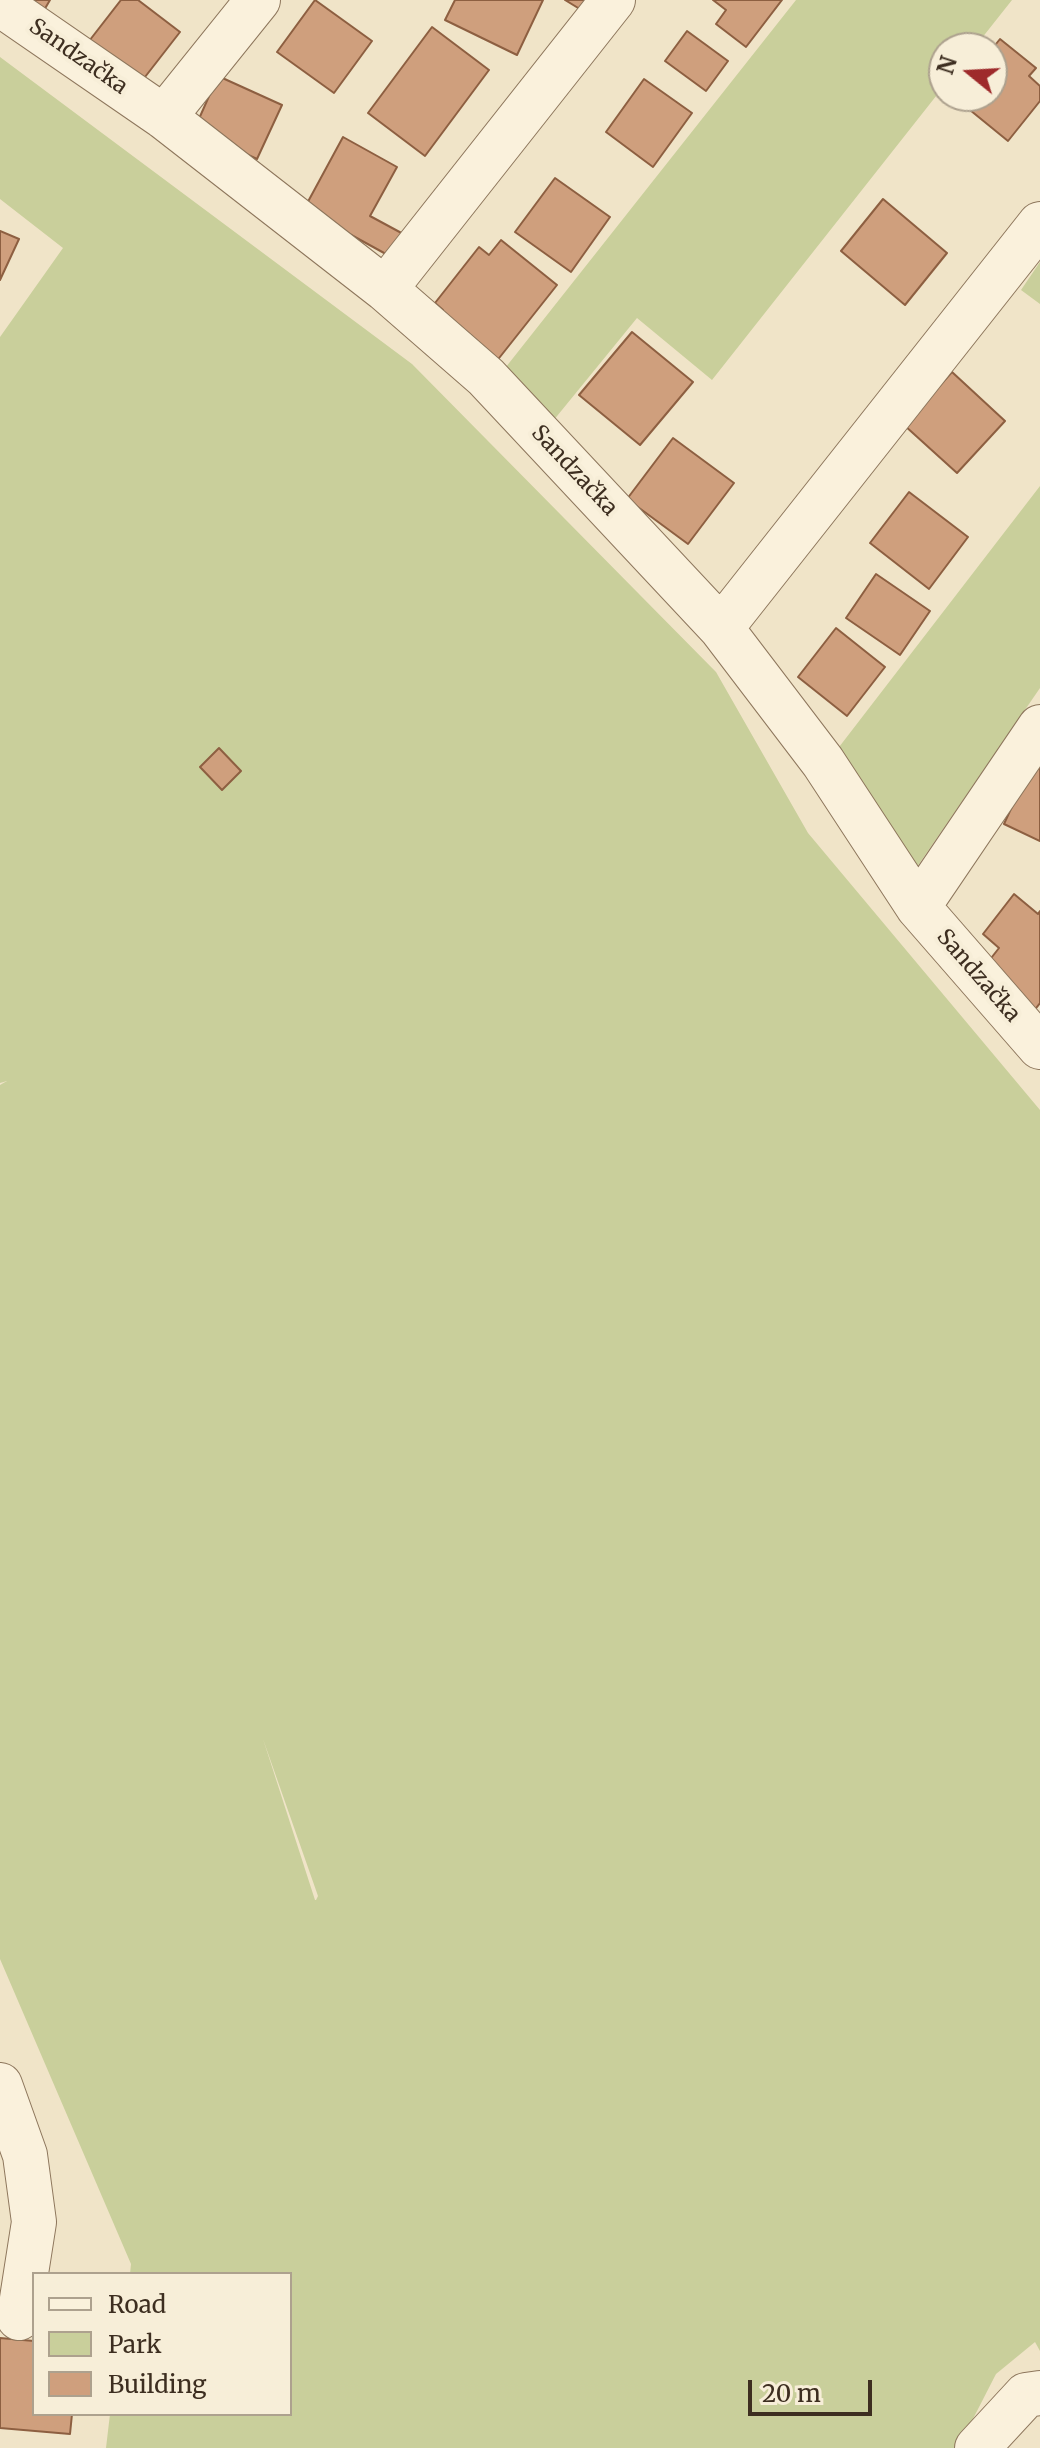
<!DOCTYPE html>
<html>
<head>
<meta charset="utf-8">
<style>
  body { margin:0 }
  #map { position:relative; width:1040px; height:2448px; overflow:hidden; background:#f0e4c8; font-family:Merriweather,serif }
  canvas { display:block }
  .legend { position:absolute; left:32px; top:2272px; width:260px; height:144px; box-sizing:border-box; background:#f7eed8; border:2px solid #ada18e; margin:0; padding:10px 14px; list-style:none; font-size:24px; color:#3d2e20 }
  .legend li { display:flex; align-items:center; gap:16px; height:40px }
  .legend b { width:40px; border:2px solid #ada18e }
  .north { position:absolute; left:928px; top:32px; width:80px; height:80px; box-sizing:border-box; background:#f7eed8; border:2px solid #ada18e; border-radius:50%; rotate:288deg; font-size:22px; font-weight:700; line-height:32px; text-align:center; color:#3d2e20 }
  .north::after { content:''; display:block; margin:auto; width:28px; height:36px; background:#9e2a2b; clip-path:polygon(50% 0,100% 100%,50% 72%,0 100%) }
  .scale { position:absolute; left:748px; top:2380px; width:124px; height:36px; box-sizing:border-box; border:4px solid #3d2e20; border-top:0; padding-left:10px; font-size:24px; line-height:28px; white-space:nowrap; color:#3d2e20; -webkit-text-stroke:6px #f7eed8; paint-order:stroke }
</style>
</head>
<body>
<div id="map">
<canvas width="1040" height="2448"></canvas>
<ul class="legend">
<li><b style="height:10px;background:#faf1dc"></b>Road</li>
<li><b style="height:22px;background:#c9cf9b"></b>Park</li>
<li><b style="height:22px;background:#cf9f7d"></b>Building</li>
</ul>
<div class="north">N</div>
<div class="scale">20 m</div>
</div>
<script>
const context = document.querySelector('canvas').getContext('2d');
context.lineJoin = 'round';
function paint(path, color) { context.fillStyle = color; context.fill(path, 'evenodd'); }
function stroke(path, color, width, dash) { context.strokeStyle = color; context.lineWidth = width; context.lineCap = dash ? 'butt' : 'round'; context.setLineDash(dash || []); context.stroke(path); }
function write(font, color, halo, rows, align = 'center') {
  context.font = font + ' Merriweather,serif'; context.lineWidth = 8; context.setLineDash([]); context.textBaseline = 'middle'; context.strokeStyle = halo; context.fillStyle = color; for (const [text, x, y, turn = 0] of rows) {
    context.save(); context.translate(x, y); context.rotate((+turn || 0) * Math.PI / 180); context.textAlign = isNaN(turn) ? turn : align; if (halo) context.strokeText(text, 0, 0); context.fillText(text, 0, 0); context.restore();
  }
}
const green = new Path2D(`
  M796 0H1012L974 48H944V86L712 380 637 318 553 421 502 372Z
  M0 57 412 364 716 672 808 833 1040 1110V2351L1035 2342 996 2374 958 2448H106L110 2414H290V2274H130L131 2264 0 1959V1085L7 1081 0 1083V337L63 248 0 199ZM263 1739 318 1896 316 1900H315Z
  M1040 262V304L1021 290Z
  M1040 486V688L908 880 826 764Z`);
const building = new Path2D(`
  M26 0H50L43 12Z
  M121 0H138L180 32 138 86 86 45Z
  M315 0 372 41 334 93 277 52Z
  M455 0H543L517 55 445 20Z
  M565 0H590L583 11Z
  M713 0H782L746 47 716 24 726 10Z
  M432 27 489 70 425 156 368 113Z
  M687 31 728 61 706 91 665 61Z
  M1000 39 1036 68 1029 76 1040 86V101L1008 141 954 97 992 96V49Z
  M218 76 282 105 257 159 194 130Z
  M644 79 692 113 653 167 606 132Z
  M343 137 397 167 370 216 407 236 395 259 304 209Z
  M555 178 610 217 571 272 515 232Z
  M883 199 947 253 905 305 841 251Z
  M0 231 19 239 0 280Z
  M501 240 557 285 492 367 434 321 443 310 435 303 479 247 489 255Z
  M632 332 693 382 640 445 579 395Z
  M952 372 1005 421 957 473 904 425Z
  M673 438 734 483 688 544 627 499Z
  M909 492 968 537 929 589 870 543Z
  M876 574 930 611 900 655 846 618Z
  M836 628 885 667 847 716 798 677Z
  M1040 745V841L1004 824Z
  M219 748 241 771 222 790 200 767Z
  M1014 894 1038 914 1040 911V1003L1033 1012 981 971 999 948 983 934Z
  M0 2338 34 2341V2414H72L70 2434 0 2428Z`);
const minor = new Path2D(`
  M0 4 164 117 385 289 486 377 721 628 823 762 918 907 1040 1047
  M164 117 258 0
  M385 289 613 0
  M721 628 1040 224
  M918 907 1040 727
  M0 2085 25 2155 34 2222 19 2318
  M977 2448 1026 2395 1040 2393`);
const streetNames = [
  ["Sandzačka",78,57,35],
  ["Sandzačka",574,471,47],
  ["Sandzačka",978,976,49]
];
paint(green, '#c9cf9b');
paint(building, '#cf9f7d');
stroke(building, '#8d5f41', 2);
stroke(minor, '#8d765c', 46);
stroke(minor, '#faf1dc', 44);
write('22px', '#3d2e20', '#f7eed8', streetNames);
</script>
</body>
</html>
